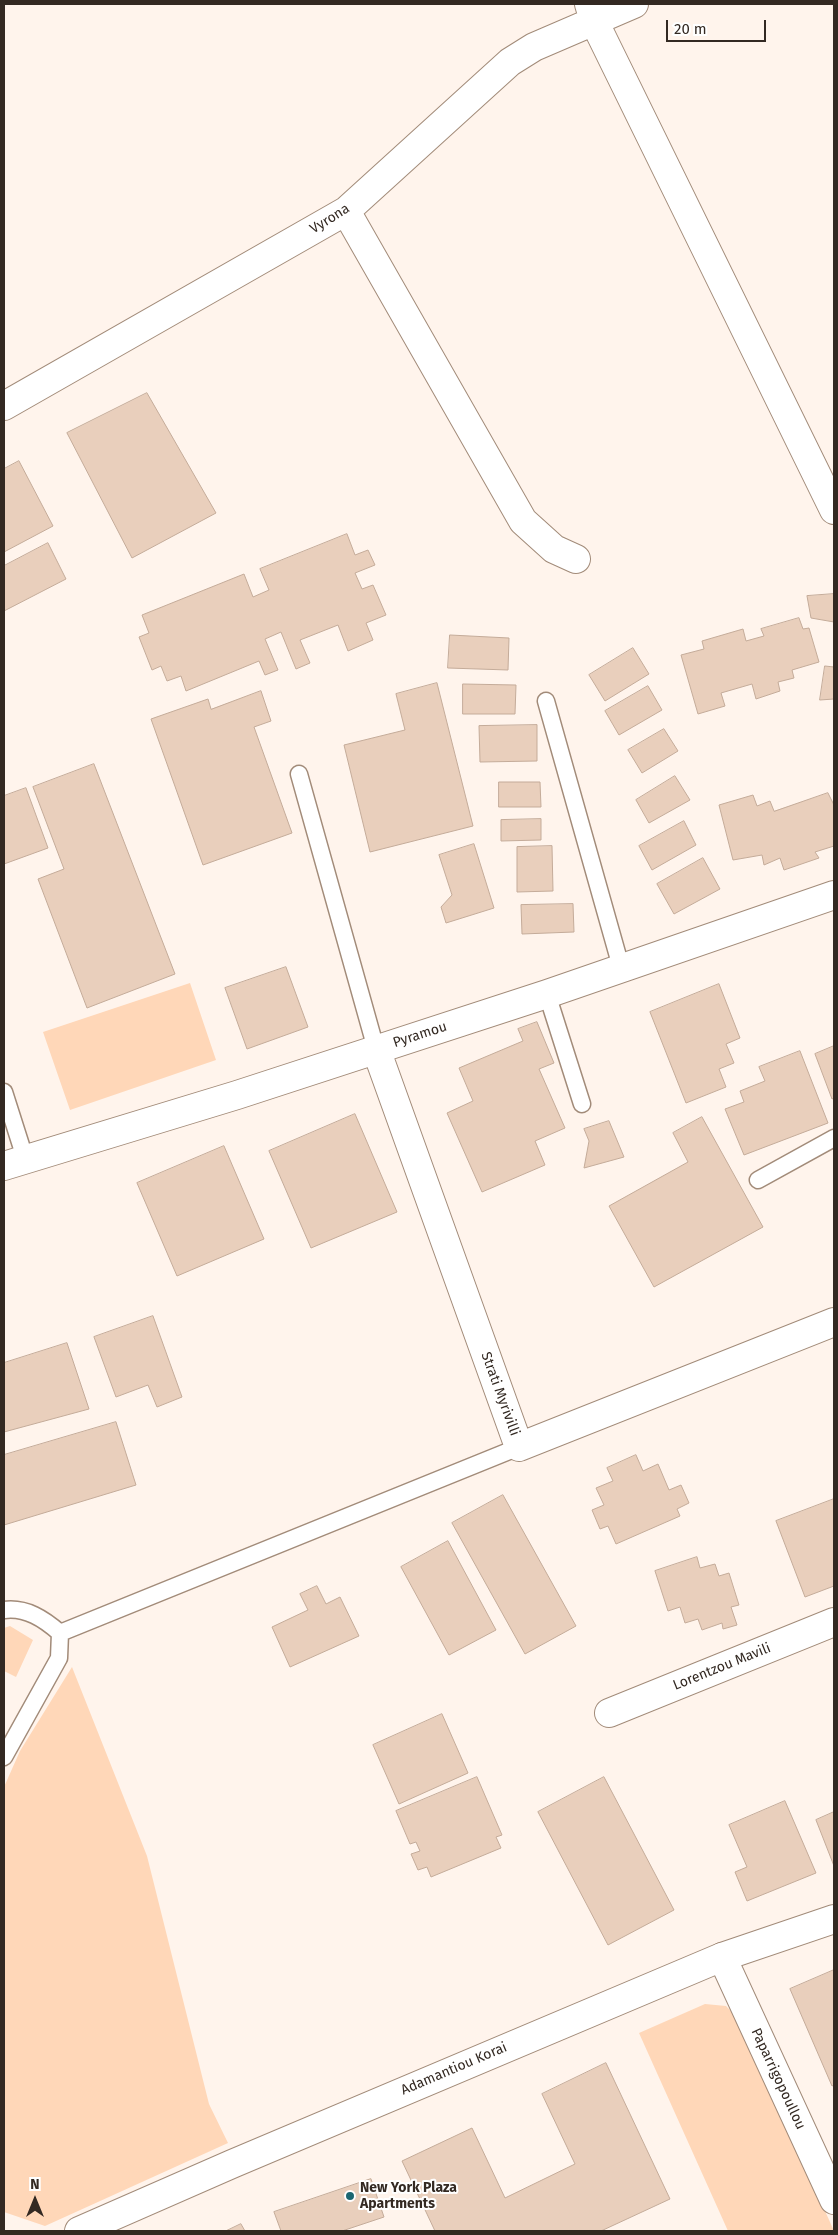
<!DOCTYPE html>
<html>
<head>
<meta charset="utf-8">
<style>
  body { margin:0 }
  #map { position:relative; width:838px; height:2235px; overflow:hidden; background:#fff4ec; font-family:"Fira Sans",sans-serif }
  canvas { display:block }
  .frame { position:absolute; inset:0; border:5px solid #332922; pointer-events:none }
  .north { position:absolute; left:10px; top:2175px; width:50px; height:50px; -webkit-text-stroke:4px #fff; paint-order:stroke; rotate:0deg; font-size:14px; font-weight:700; line-height:20px; text-align:center; color:#332922 }
  .north::after { content:''; display:block; margin:auto; width:18px; height:22px; background:#332922; clip-path:polygon(50% 0,100% 100%,50% 72%,0 100%) }
  .scale { position:absolute; left:666px; top:20px; width:100px; height:22px; box-sizing:border-box; border:2px solid #332922; border-top:0; padding-left:6px; font-size:15px; line-height:18px; white-space:nowrap; color:#332922; -webkit-text-stroke:4px #fff; paint-order:stroke }
</style>
</head>
<body>
<div id="map">
<canvas width="838" height="2235"></canvas>
<div class="frame"></div>
<div class="north">N</div>
<div class="scale">20 m</div>
</div>
<script>
const context = document.querySelector('canvas').getContext('2d');
context.lineJoin = 'round';
function paint(path, color) { context.fillStyle = color; context.fill(path, 'evenodd'); }
function stroke(path, color, width, dash) { context.strokeStyle = color; context.lineWidth = width; context.lineCap = dash ? 'butt' : 'round'; context.setLineDash(dash || []); context.stroke(path); }
function write(font, color, halo, rows, align = 'center') {
  context.font = font + ' "Fira Sans",sans-serif'; context.lineWidth = 4; context.setLineDash([]); context.textBaseline = 'middle'; context.strokeStyle = halo; context.fillStyle = color; for (const [text, x, y, turn = 0] of rows) {
    context.save(); context.translate(x, y); context.rotate((+turn || 0) * Math.PI / 180); context.textAlign = isNaN(turn) ? turn : align; if (halo) context.strokeText(text, 0, 0); context.fillText(text, 0, 0); context.restore();
  }
}
const green = new Path2D(`
  M190 983 216 1060 70 1110 43 1032Z
  M10 1626 33 1640 16 1677 4 1671V1628Z
  M72 1667 147 1856 209 2104 228 2143 45 2226 4 2212V1787L20 1751Z
  M705 2004 726 2006 739 2019 834 2231H728L639 2033Z`);
const building = new Path2D(`
  M147 393 216 513 132 558 67 433Z
  M19 461 53 526 4 552V469Z
  M347 534 355 555 368 550 375 565 355 573 362 589 373 585 386 615 366 623 373 640 348 651 338 625 300 640 310 663 296 669 281 632 265 639 278 670 265 675 259 661 186 691 181 676 167 681 161 666 152 670 139 637 149 633 142 615 244 574 253 597 269 590 260 569Z
  M48 543 66 579 4 611V566Z
  M834 594V622L811 618 807 596Z
  M799 618 803 629 809 628 819 662 792 670 794 678 778 682 780 691 756 699 752 684 721 693 725 706 698 714 681 655 704 649 702 641 743 629 746 641 764 636 761 629Z
  M450 635 509 638 508 670 448 668Z
  M633 648 649 674 605 701 589 675Z
  M825 666 834 667V699L820 700Z
  M437 683 473 826 370 852 344 745 405 730 396 694Z
  M463 684 516 685 515 714H463Z
  M648 686 662 710 619 735 605 711Z
  M261 691 271 721 254 727 292 833 203 865 151 719 208 699 211 709Z
  M537 725V761L480 762 479 726Z
  M664 729 678 751 642 773 628 750Z
  M94 764 175 974 87 1008 38 879 64 869 33 787Z
  M675 776 690 800 649 823 636 800Z
  M499 782H540L541 807H499Z
  M26 788 48 848 4 864V796Z
  M828 793 834 805V846L815 852 819 858 784 870 780 858 764 865 762 855 733 860 719 805 753 795 757 806 770 801 774 811Z
  M541 819V840L501 841V820Z
  M684 821 696 845 652 870 639 846Z
  M474 844 494 908 446 923 441 907 452 895 439 855Z
  M552 846 553 891 517 892V847Z
  M703 858 720 889 674 914 657 884Z
  M573 904 574 932 522 934 521 905Z
  M286 967 308 1027 247 1049 225 988Z
  M719 984 740 1038 726 1044 734 1063 719 1069 726 1087 686 1103 650 1012Z
  M537 1022 554 1063 539 1069 565 1128 535 1141 545 1165 482 1192 447 1113 473 1101 459 1068 523 1041 518 1029Z
  M834 1046V1098L832 1099 815 1054Z
  M800 1051 828 1123 744 1155 725 1109 744 1102 740 1091 765 1081 759 1067Z
  M355 1114 397 1212 311 1248 269 1151Z
  M702 1117 763 1227 654 1287 609 1206 688 1162 673 1133Z
  M609 1121 624 1157 584 1168 589 1141 584 1129Z
  M224 1146 264 1239 177 1276 137 1183Z
  M153 1316 182 1397 157 1407 148 1385 116 1397 94 1337Z
  M67 1343 89 1409 4 1432V1363Z
  M116 1422 136 1485 4 1525V1455Z
  M636 1455 643 1471 658 1464 669 1490 681 1485 689 1503 677 1509 680 1516 616 1544 608 1526 600 1529 592 1510 604 1505 596 1488 613 1481 607 1468Z
  M503 1495 576 1626 525 1654 452 1523Z
  M834 1499V1586L805 1597 776 1521Z
  M448 1541 496 1630 449 1655 401 1567Z
  M697 1557 700 1568 715 1564 719 1576 729 1573 739 1605 731 1607 737 1625 723 1629 722 1623 702 1630 698 1619 685 1623 680 1607 668 1611 655 1571Z
  M317 1586 326 1604 340 1597 359 1636 290 1667 272 1627 308 1610 300 1594Z
  M442 1714 468 1773 399 1804 373 1745Z
  M477 1777 502 1835 496 1837 501 1848 431 1877 427 1867 418 1870 411 1854 420 1851 416 1842 410 1844 396 1811Z
  M604 1777 674 1910 608 1945 538 1812Z
  M785 1801 816 1873 747 1901 735 1872 747 1867 729 1825Z
  M834 1812V1866L816 1820Z
  M834 1970V2085L832 2086 790 1989Z
  M606 2063 670 2199 601 2231H435L402 2161 472 2128 505 2198 575 2164 542 2094Z
  M371 2179 384 2217 342 2231H281L274 2212Z
  M241 2224 245 2231H226Z`);
const service = new Path2D(`
  M546 701 621 967
  M299 774 376 1049
  M547 994 582 1104
  M4 1092 25 1158
  M758 1180 834 1138
  M4 1610C26 1607 44 1619 60 1633L59 1658 4 1757
  M60 1633 519 1447`);
const minor = new Path2D(`
  M589 4 594 21 834 510
  M346 211 523 521 554 549 576 559
  M4 406 346 211 510 62 534 47 634 4
  M376 1049 519 1447 834 1322
  M4 1166 237 1095 547 994 834 895
  M609 1713 834 1622
  M722 1957 834 2200`);
const secondary = new Path2D(`
  M79 2231 232 2164 722 1957 834 1919`);
const markers = [
  [350,2196,5,"#1b6671"]
];
const streetNames = [
  ["Vyrona",330,219,-32],
  ["Pyramou",420,1035,-18],
  ["Strati Myrivilli",500,1394,70],
  ["Lorentzou Mavili",722,1667,-22],
  ["Adamantiou Korai",454,2069,-23],
  ["Paparrigopoullou",778,2079,65]
];
const poiNames = [
  ["New York Plaza",360,2188],
  ["Apartments",360,2204]
];
paint(green, '#ffd7b8');
paint(building, '#e9cfbc');
stroke(building, '#c4ab99', 1);
stroke(service, '#a28b79', 19);
stroke(minor, '#a28b79', 30);
stroke(secondary, '#a28b79', 30);
stroke(service, '#fff', 16);
stroke(minor, '#fff', 28);
stroke(secondary, '#fff', 28);
for (const [x, y, r, color] of markers) { const dot = new Path2D(); dot.arc(x, y, r, 0, 2 * Math.PI); context.fillStyle = color; context.fill(dot); stroke(dot, '#fff', 2); }
write('14px', '#332922', '#fff', streetNames);
write('bold 14px', '#332922', '#fff', poiNames, 'left');
</script>
</body>
</html>
